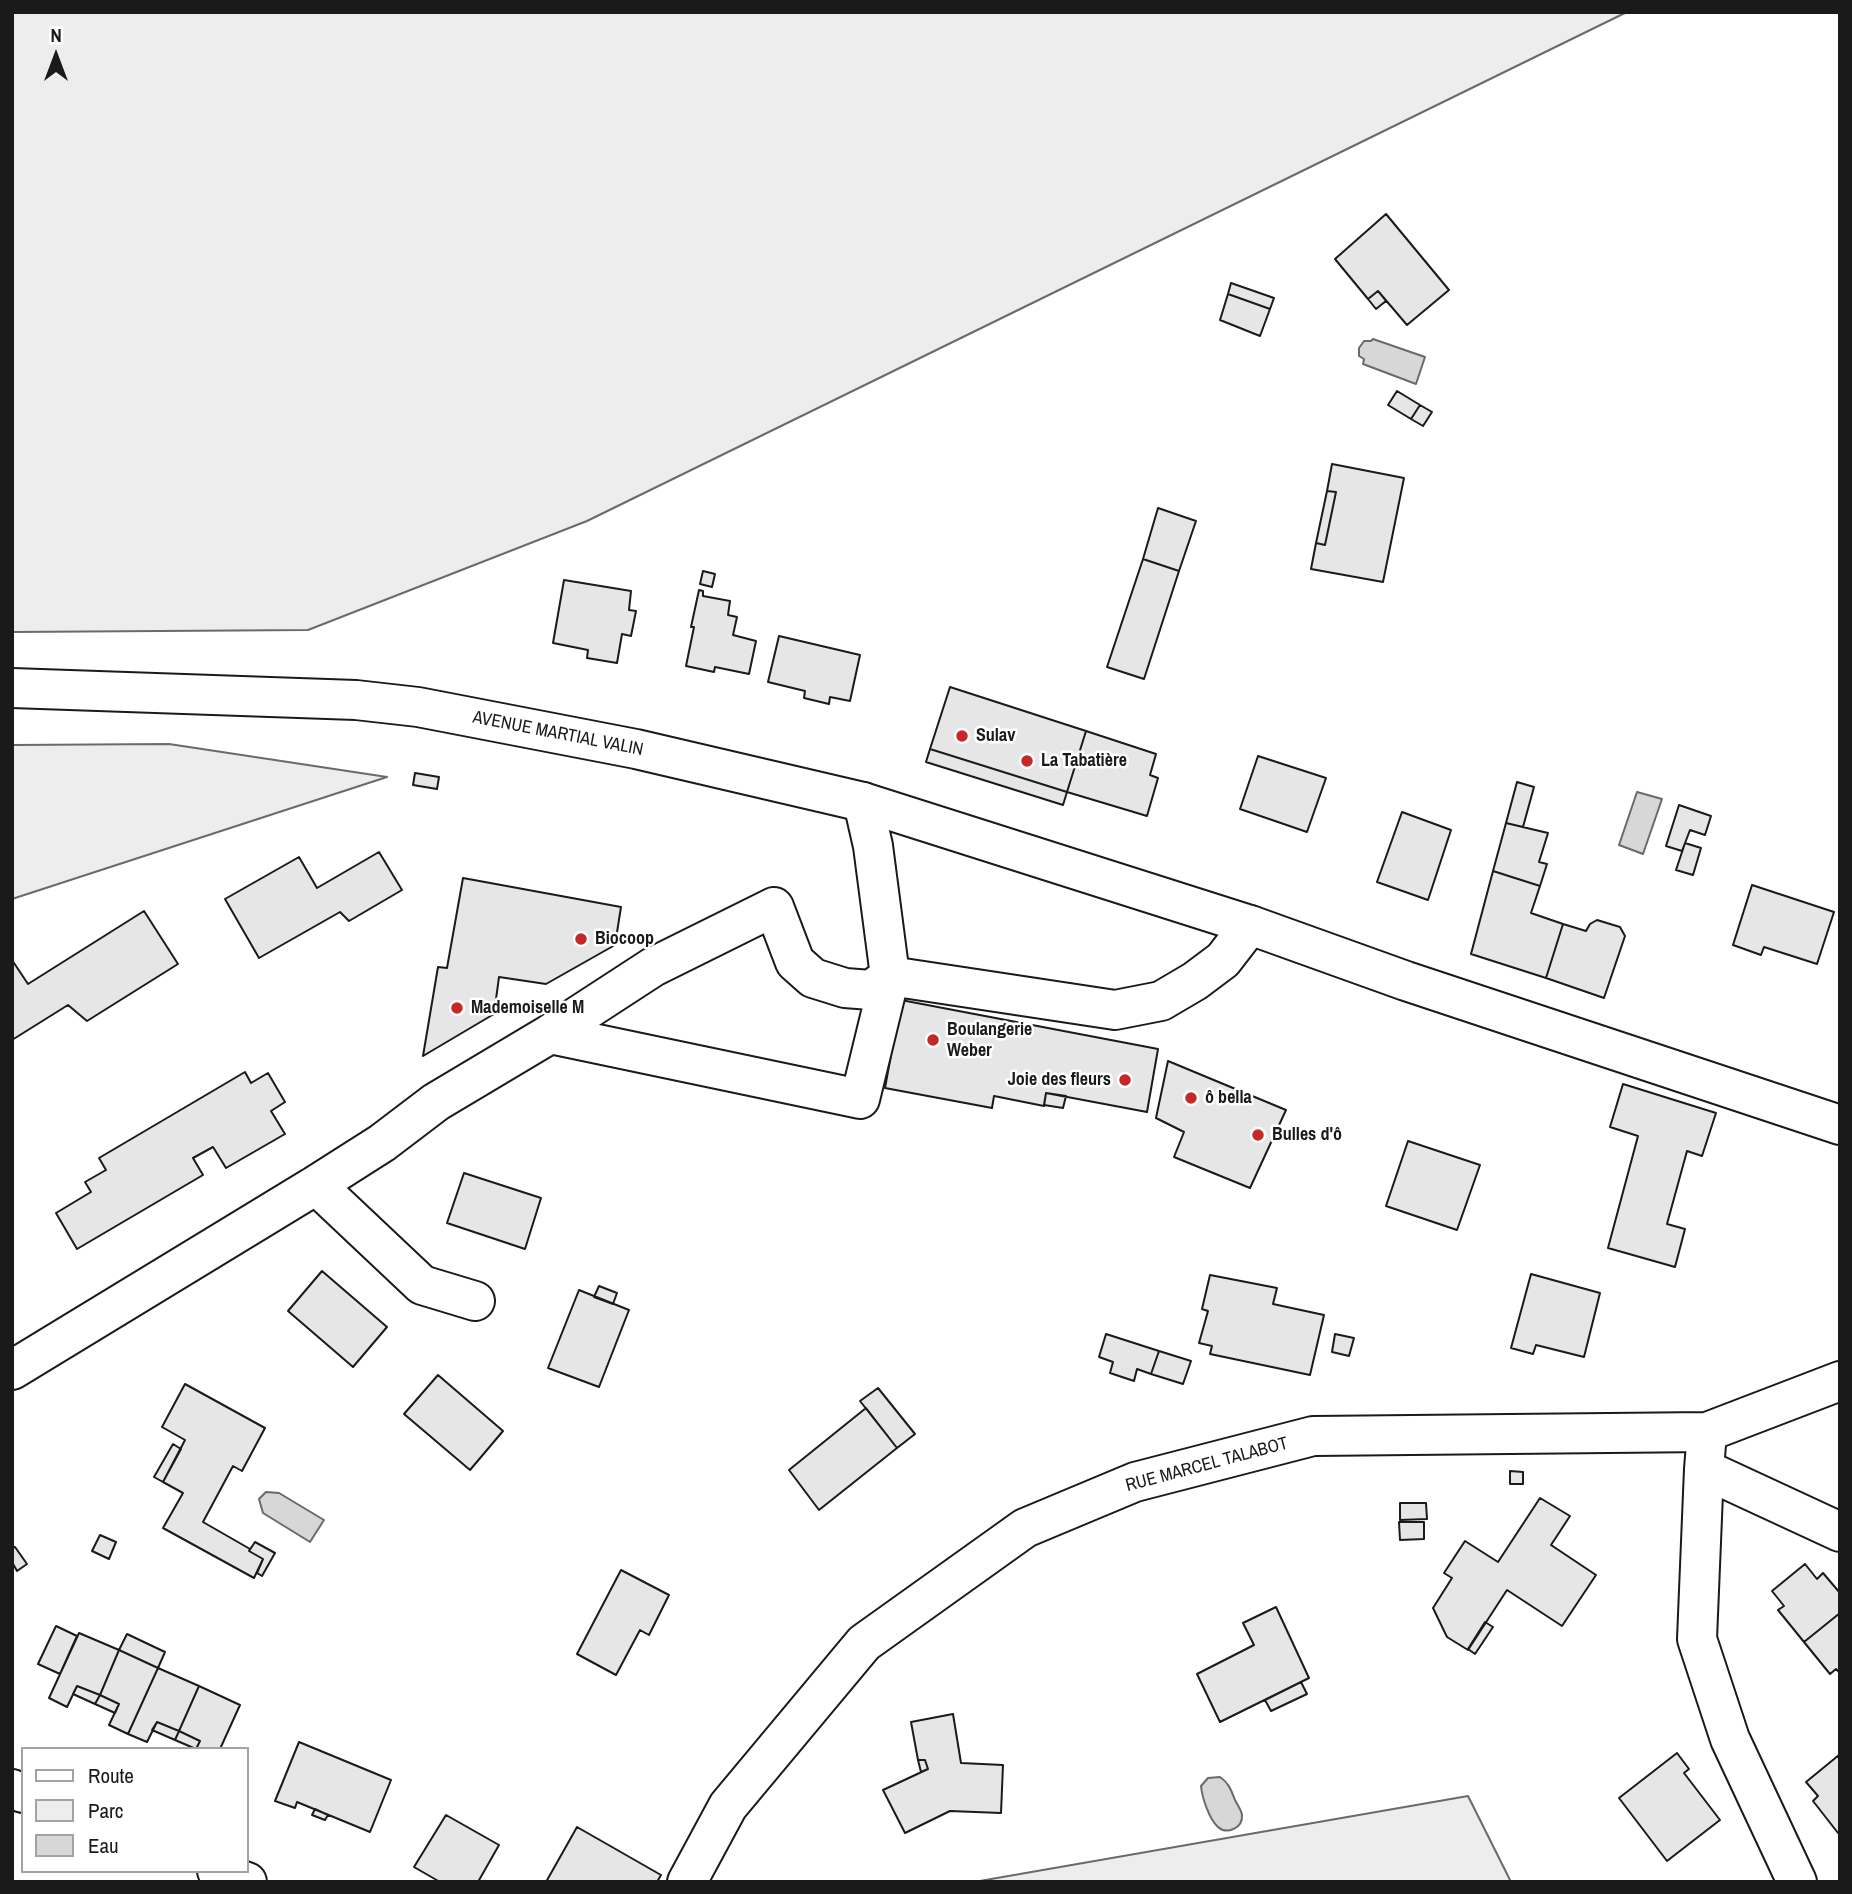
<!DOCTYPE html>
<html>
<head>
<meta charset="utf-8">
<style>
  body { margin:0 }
  #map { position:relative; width:1852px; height:1894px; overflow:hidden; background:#fff; font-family:"Archivo Narrow",sans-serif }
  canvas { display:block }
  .frame { position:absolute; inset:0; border:14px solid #1a1a1a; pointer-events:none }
  .legend { position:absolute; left:21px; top:1747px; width:228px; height:126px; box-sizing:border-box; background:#fff; border:2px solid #a3a3a3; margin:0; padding:9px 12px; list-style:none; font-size:21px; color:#1a1a1a }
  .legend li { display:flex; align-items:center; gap:14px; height:35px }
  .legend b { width:35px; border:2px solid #a3a3a3 }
  .north { position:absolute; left:21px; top:21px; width:70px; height:70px; -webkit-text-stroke:5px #fff; paint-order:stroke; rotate:0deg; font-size:19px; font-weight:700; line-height:28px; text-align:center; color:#1a1a1a }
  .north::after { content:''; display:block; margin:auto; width:24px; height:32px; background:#1a1a1a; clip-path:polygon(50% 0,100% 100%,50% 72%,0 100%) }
</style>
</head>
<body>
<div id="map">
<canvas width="1852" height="1894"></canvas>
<div class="frame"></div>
<ul class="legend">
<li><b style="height:9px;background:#fff"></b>Route</li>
<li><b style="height:19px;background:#ededed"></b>Parc</li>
<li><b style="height:19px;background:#d7d7d7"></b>Eau</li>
</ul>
<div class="north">N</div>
</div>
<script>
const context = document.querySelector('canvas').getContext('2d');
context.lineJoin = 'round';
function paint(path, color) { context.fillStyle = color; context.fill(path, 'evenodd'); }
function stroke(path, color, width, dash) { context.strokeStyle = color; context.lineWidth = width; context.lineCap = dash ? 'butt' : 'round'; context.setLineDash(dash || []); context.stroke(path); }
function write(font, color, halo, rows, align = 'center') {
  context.font = font + ' "Archivo Narrow",sans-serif'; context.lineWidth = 5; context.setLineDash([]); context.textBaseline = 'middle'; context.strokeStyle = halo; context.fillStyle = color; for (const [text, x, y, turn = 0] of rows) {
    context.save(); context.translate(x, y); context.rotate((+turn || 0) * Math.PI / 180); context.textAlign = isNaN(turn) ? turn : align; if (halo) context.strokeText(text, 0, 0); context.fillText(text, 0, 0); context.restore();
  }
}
const green = new Path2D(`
  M12 12H1627L587 521 308 630 12 632Z
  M169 744 387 777 12 899V745Z
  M1468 1796 1511 1882H974Z`);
const water = new Path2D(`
  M1373 339 1425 357 1416 384 1363 364 1364 359 1359 356V348L1364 341H1371Z
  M1637 792 1662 799 1643 854 1619 845Z
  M266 1492 279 1493 324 1520 310 1542 263 1513 259 1499Z
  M1220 1777C1229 1783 1231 1790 1235 1800 1237 1804 1242 1811 1242 1815 1243 1828 1227 1835 1218 1827 1209 1819 1202 1797 1201 1786L1208 1778Z`);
const building = new Path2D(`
  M1386 214 1449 290 1407 325 1378 291 1368 299 1335 259Z
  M1231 283 1274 298 1270 309 1228 294Z
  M1378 291 1386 301 1376 309 1368 299Z
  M1228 294 1270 309 1260 336 1220 320Z
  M1397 391 1420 405 1411 419 1388 405Z
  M1420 405 1432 412 1423 426 1411 419Z
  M1332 464 1404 478 1383 582 1311 569 1316 543 1325 545 1336 492 1327 491Z
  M1327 491 1336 492 1325 545 1316 543Z
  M1158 508 1196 521 1179 571 1143 559Z
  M1143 559 1179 571 1144 679 1107 667Z
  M703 571 715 574 712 587 700 584Z
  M564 580 631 591 629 610 636 611 631 636 622 634 617 663 587 658 588 650 553 643Z
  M699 590 703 591V596L730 601 728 615 737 617 733 635 756 641 749 674 715 667 714 672 686 666 694 627H691Z
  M779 636 860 655 850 701 830 697 829 704 804 698 805 691 768 682Z
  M950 687 1086 731 1067 792 930 749Z
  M1086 731 1156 754 1150 775 1158 778 1147 816 1067 792Z
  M930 749 1067 792 1063 805 926 762Z
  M1258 756 1326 778 1307 832 1240 809Z
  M415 773 439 777 437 789 413 785Z
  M1517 782 1534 787 1523 827 1506 823Z
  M1679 805 1711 816 1705 835 1690 830 1682 851 1666 846Z
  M1402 812 1451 830 1428 900 1377 882Z
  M1506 823 1548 833 1539 862 1547 864 1540 886 1493 871Z
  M1685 843 1701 848 1693 875 1676 870Z
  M379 852 402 890 349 921 340 912 259 958 225 899 299 857 317 888Z
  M1493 871 1540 886 1531 913 1563 924 1546 978 1471 954Z
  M463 878 621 907 615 945 546 984 499 977 494 1014 423 1056 438 967 447 968Z
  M1752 885 1834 912 1817 964 1764 947 1761 955 1733 945Z
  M144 911 178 964 87 1021 68 1005 12 1040V960L28 984Z
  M1597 920 1620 927 1625 936 1604 998 1546 978 1563 924 1586 931 1590 924Z
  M901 1000 1158 1049 1147 1112 1046 1093 1044 1106 994 1096 992 1108 885 1088Z
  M1168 1061 1286 1110 1250 1188 1174 1157 1184 1132 1156 1118Z
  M245 1072 251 1083 268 1073 285 1102 271 1111 285 1134 226 1168 213 1147 193 1158 203 1175 77 1249 56 1213 91 1192 85 1182 106 1170 99 1158Z
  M1623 1084 1716 1113 1702 1156 1687 1151 1667 1224 1685 1229 1675 1267 1608 1248 1638 1136 1610 1127Z
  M1046 1093 1066 1096 1063 1108 1044 1105Z
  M1408 1141 1480 1165 1457 1230 1386 1206Z
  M464 1173 541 1198 525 1249 447 1223Z
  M322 1271 387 1327 353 1367 288 1311Z
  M1531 1274 1600 1293 1584 1357 1536 1345 1533 1354 1511 1348Z
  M1210 1275 1277 1288 1273 1304 1324 1315 1310 1375 1210 1354 1212 1346 1199 1343 1208 1311 1202 1309Z
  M599 1286 617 1293 613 1304 594 1297Z
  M579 1290 629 1310 599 1387 548 1368Z
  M1106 1334 1159 1351 1151 1374 1137 1369 1134 1381 1110 1373 1113 1362 1099 1357Z
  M1335 1334 1354 1338 1349 1356 1332 1352Z
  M1159 1351 1191 1361 1183 1384 1151 1374Z
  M438 1375 503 1431 470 1470 404 1414Z
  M185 1384 265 1428 242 1471 233 1466 203 1522 250 1549 249 1551 263 1559 254 1578 163 1528 183 1493 163 1482 185 1440 162 1427Z
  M878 1388 915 1434 897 1448 860 1401Z
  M866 1408 897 1448 819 1510 789 1470Z
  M173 1444 181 1449 163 1482 154 1477Z
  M1510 1471 1523 1472V1484H1510Z
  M1540 1498 1570 1516 1551 1545 1596 1575 1562 1626 1507 1590 1468 1650 1447 1637 1433 1608 1452 1578 1444 1573 1465 1541 1498 1562Z
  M1400 1503H1426L1427 1519 1400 1520Z
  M1399 1522H1424V1539L1400 1540Z
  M100 1535 116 1542 109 1559 92 1551Z
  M255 1542 275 1553 262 1576 257 1573 263 1559 249 1551Z
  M15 1547 27 1564 17 1571 12 1562V1548Z
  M1805 1564 1817 1579 1823 1573 1840 1593V1613L1804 1642 1778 1610 1784 1606 1772 1591Z
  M621 1570 669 1595 649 1635 640 1630 616 1675 577 1654Z
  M1276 1607 1309 1678 1220 1722 1197 1674 1254 1645 1243 1623Z
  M1840 1613V1673L1836 1669 1830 1674 1804 1642Z
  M1485 1622 1493 1627 1475 1654 1468 1649Z
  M56 1626 77 1636 60 1674 38 1664Z
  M79 1633 119 1650 100 1695 77 1686 67 1707 49 1698Z
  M127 1634 165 1652 158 1668 119 1650Z
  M119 1650 158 1668 128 1734 109 1725 119 1704 100 1695Z
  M158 1668 199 1686 179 1731 157 1722 147 1742 128 1734Z
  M1301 1682 1307 1694 1271 1711 1265 1700Z
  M77 1686 100 1695 95 1704 73 1694Z
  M199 1686 240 1705 220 1749H196L200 1741 179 1731Z
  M100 1695 119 1704 115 1713 95 1704Z
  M953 1714 961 1763 1003 1765 1001 1813 950 1811 905 1833 883 1790 928 1769 925 1760H918L911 1722Z
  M157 1722 179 1731 175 1740 152 1730Z
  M179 1731 200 1741 196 1749 175 1740Z
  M299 1742 391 1780 370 1832 297 1802 295 1808 275 1801Z
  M1677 1753 1689 1769 1684 1773 1720 1820 1667 1861 1619 1798Z
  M1839 1755 1840 1832 1838 1833 1813 1801 1818 1796 1806 1782Z
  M918 1760H925L928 1769 921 1772Z
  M315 1809 328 1815 325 1820 312 1815Z
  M446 1815 499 1845 478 1882H440L414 1867Z
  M577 1827 661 1875 657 1882H546Z`);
const minor = new Path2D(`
  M550 1034 860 1099 890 976 873 846 863 802
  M316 1185 422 1285 475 1301
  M12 1370 316 1185 382 1143 436 1102 550 1034 653 967 774 907 795 962 813 978 845 988 871 990 890 976 1115 1010 1161 1001 1195 981 1223 960 1250 925
  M1707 1432 1704 1469 1697 1639 1730 1739 1797 1882
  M1704 1469 1840 1532
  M12 1789 23 1793
  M217 1871 247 1882
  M687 1882 728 1806 864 1643 1025 1528 1135 1482 1313 1436 1707 1432 1840 1381`);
const major = new Path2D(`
  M12 688 356 700 418 707 636 749 863 802 1250 925 1406 981 1840 1125`);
const markers = [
  [962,736,7,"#c62828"],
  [1027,761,7,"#c62828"],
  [581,939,7,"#c62828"],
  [457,1008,7,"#c62828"],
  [933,1040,7,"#c62828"],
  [1125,1080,7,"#c62828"],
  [1191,1098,7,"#c62828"],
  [1258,1135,7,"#c62828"]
];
const streetNames = [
  ["AVENUE MARTIAL VALIN",558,734,11],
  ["RUE MARCEL TALABOT",1207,1465,-15]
];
const poiNames = [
  ["Sulav",976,736],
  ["La Tabatière",1041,761],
  ["Biocoop",595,939],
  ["Mademoiselle M",471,1008],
  ["Boulangerie",947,1030],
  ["Weber",947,1051],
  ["Joie des fleurs",1111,1080,"right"],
  ["ô bella",1205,1098],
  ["Bulles d'ô",1272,1135]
];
paint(green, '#ededed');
stroke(green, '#6a6a6a', 2);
paint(water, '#d7d7d7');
stroke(water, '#6a6a6a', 2);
paint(building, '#e6e6e6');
stroke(building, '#1a1a1a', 2);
stroke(minor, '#1a1a1a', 42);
stroke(major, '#1a1a1a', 42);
stroke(minor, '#fff', 38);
stroke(major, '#fff', 38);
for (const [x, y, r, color] of markers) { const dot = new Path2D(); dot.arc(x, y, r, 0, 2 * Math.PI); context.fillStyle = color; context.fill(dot); stroke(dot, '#fff', 2.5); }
write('18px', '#1a1a1a', '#fff', streetNames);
write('bold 18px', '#1a1a1a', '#fff', poiNames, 'left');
</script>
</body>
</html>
